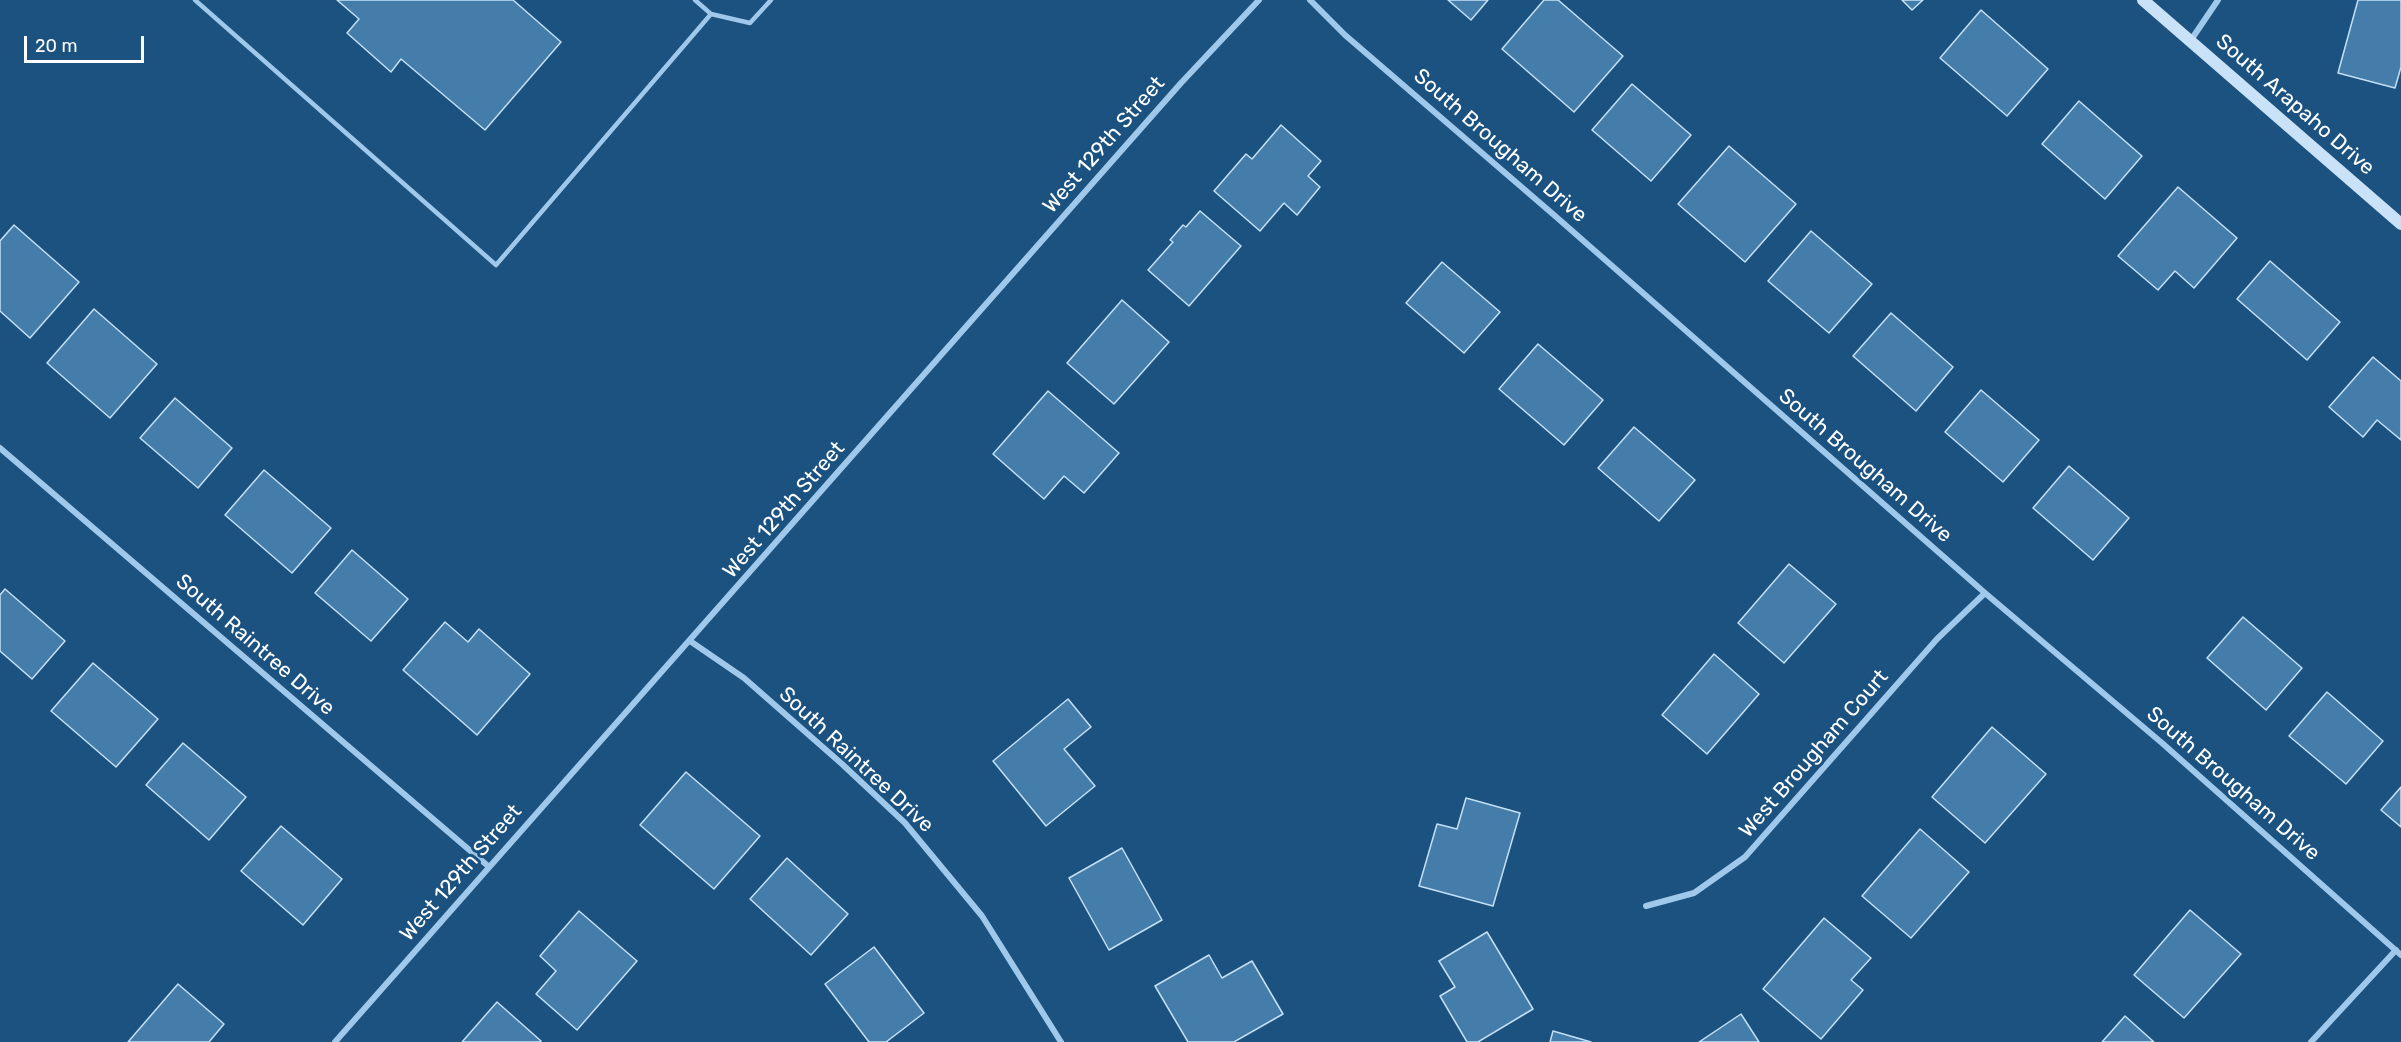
<!DOCTYPE html>
<html>
<head>
<meta charset="utf-8">
<style>
  body { margin:0 }
  #map { position:relative; width:2401px; height:1042px; overflow:hidden; background:#1b5280; font-family:Rubik,sans-serif }
  canvas { display:block }
  .scale { position:absolute; left:24px; top:36px; width:120px; height:27px; box-sizing:border-box; border:3px solid #fff; border-top:0; padding-left:8px; font-size:18px; line-height:21px; white-space:nowrap; color:#fff; -webkit-text-stroke:4px #1b5280; paint-order:stroke }
</style>
</head>
<body>
<div id="map">
<canvas width="2401" height="1042"></canvas>
<div class="scale">20 m</div>
</div>
<script>
const context = document.querySelector('canvas').getContext('2d');
context.lineJoin = 'round';
function paint(path, color) { context.fillStyle = color; context.fill(path, 'evenodd'); }
function stroke(path, color, width, dash) { context.strokeStyle = color; context.lineWidth = width; context.lineCap = dash ? 'butt' : 'round'; context.setLineDash(dash || []); context.stroke(path); }
function write(font, color, halo, rows, align = 'center') {
  context.font = font + ' Rubik,sans-serif'; context.lineWidth = 6; context.setLineDash([]); context.textBaseline = 'middle'; context.strokeStyle = halo; context.fillStyle = color; for (const [text, x, y, turn = 0] of rows) {
    context.save(); context.translate(x, y); context.rotate((+turn || 0) * Math.PI / 180); context.textAlign = isNaN(turn) ? turn : align; if (halo) context.strokeText(text, 0, 0); context.fillText(text, 0, 0); context.restore();
  }
}
const building = new Path2D(`
  M337 0H513L561 42 485 130 401 59 391 72 347 33 359 19Z
  M1448 0H1488L1471 20Z
  M1544 0H1558L1623 56 1574 112 1502 49Z
  M1902 0H1923L1912 10Z
  M2358 0H2401V67L2395 88 2338 73Z
  M1981 10 2048 69 2007 116 1940 58Z
  M1632 84 1691 135 1651 181 1592 130Z
  M2079 101 2142 156 2105 199 2042 144Z
  M1281 125 1321 161 1308 176 1320 187 1297 215 1284 203 1260 231 1214 191 1246 154 1252 159Z
  M1729 146 1796 204 1745 262 1678 204Z
  M2178 187 2237 238 2194 288 2175 271 2158 290 2118 256Z
  M1200 211 1241 246 1189 306 1148 270 1173 242 1170 240 1183 225 1186 227Z
  M14 225 79 282 30 338 0 311V241Z
  M1811 231 1872 284 1829 333 1768 281Z
  M2270 261 2340 322 2307 360 2237 299Z
  M1442 262 1500 312 1464 353 1406 303Z
  M1122 300 1169 342 1114 404 1067 363Z
  M94 309 157 364 110 418 47 363Z
  M1891 313 1953 367 1916 411 1853 356Z
  M1538 344 1603 400 1564 445 1499 389Z
  M2373 357 2401 381V440L2377 420 2363 437 2329 407Z
  M1981 390 2039 440 2003 482 1945 432Z
  M1048 391 1119 453 1084 493 1064 476 1044 499 993 454Z
  M175 398 232 448 198 488 140 438Z
  M1634 427 1695 480 1659 521 1598 468Z
  M2069 466 2129 518 2093 560 2033 508Z
  M264 470 331 528 292 573 225 515Z
  M352 550 408 599 371 641 315 593Z
  M1789 564 1836 604 1784 663 1738 623Z
  M5 589 65 641 32 679 0 651V595Z
  M2243 617 2302 668 2266 710 2207 658Z
  M445 622 468 642 479 629 530 674 477 735 403 670Z
  M1714 654 1759 694 1707 754 1662 715Z
  M93 663 158 719 116 767 51 711Z
  M2327 692 2383 741 2346 784 2289 736Z
  M1068 699 1091 727 1064 749 1095 786 1046 826 993 761Z
  M1992 727 2046 774 1985 843 1932 797Z
  M183 743 246 797 209 840 146 785Z
  M686 772 760 836 714 889 640 825Z
  M2401 787V827L2381 810Z
  M1466 798 1520 813 1493 906 1419 886 1437 824 1457 829Z
  M281 826 342 879 303 925 241 871Z
  M1920 829 1969 872 1911 938 1862 896Z
  M1122 848 1162 920 1109 950 1069 878Z
  M787 858 848 914 811 955 750 899Z
  M2190 910 2241 954 2184 1018 2134 975Z
  M579 911 637 961 577 1030 536 994 556 971 540 956Z
  M1824 918 1871 958 1851 980 1863 990 1821 1039 1763 989Z
  M1487 932 1533 1009 1478 1042H1467L1440 996 1455 987 1439 961Z
  M874 947 924 1013 886 1042H869L825 984Z
  M1209 955 1222 978 1252 961 1283 1014 1234 1042H1188L1155 986Z
  M178 984 224 1024 209 1042H128Z
  M497 1002 541 1041 540 1042H462Z
  M1741 1014 1759 1042H1699Z
  M2125 1016 2154 1042H2102Z
  M1553 1031 1591 1042H1550Z`);
const lane = new Path2D(`
  M195 0 496 265 711 14
  M695 0 711 14 750 23 771 0`);
const street = new Path2D(`
  M1310 0 1345 35 1554 215 1985 593 2162 743 2401 955
  M2191 40 2218 0
  M0 448 488 866
  M690 641 744 678 842 764 905 823 982 916 1061 1042
  M1646 906 1694 893 1745 857 1937 639 1985 593
  M335 1042 1181 83 1259 0
  M2311 1042 2396 950`);
const secondary = new Path2D(`
  M2143 0 2401 224`);
const streetNames = [
  ["South Arapaho Drive",2295,105,41],
  ["West 129th Street",1104,145,-49],
  ["South Brougham Drive",1500,146,41],
  ["South Brougham Drive",1865,466,41],
  ["West 129th Street",784,510,-49],
  ["South Raintree Drive",255,645,41],
  ["West Brougham Court",1814,754,-49],
  ["South Raintree Drive",856,760,43],
  ["South Brougham Drive",2233,784,41],
  ["West 129th Street",461,873,-49]
];
paint(building, '#447caa');
stroke(building, '#c3e0f7', 1.5);
stroke(lane, '#9fc8ea', 4.5);
stroke(street, '#9fc8ea', 6);
stroke(secondary, '#cae2f7', 12);
write('21px', '#fff', '#1b5280', streetNames);
</script>
</body>
</html>
